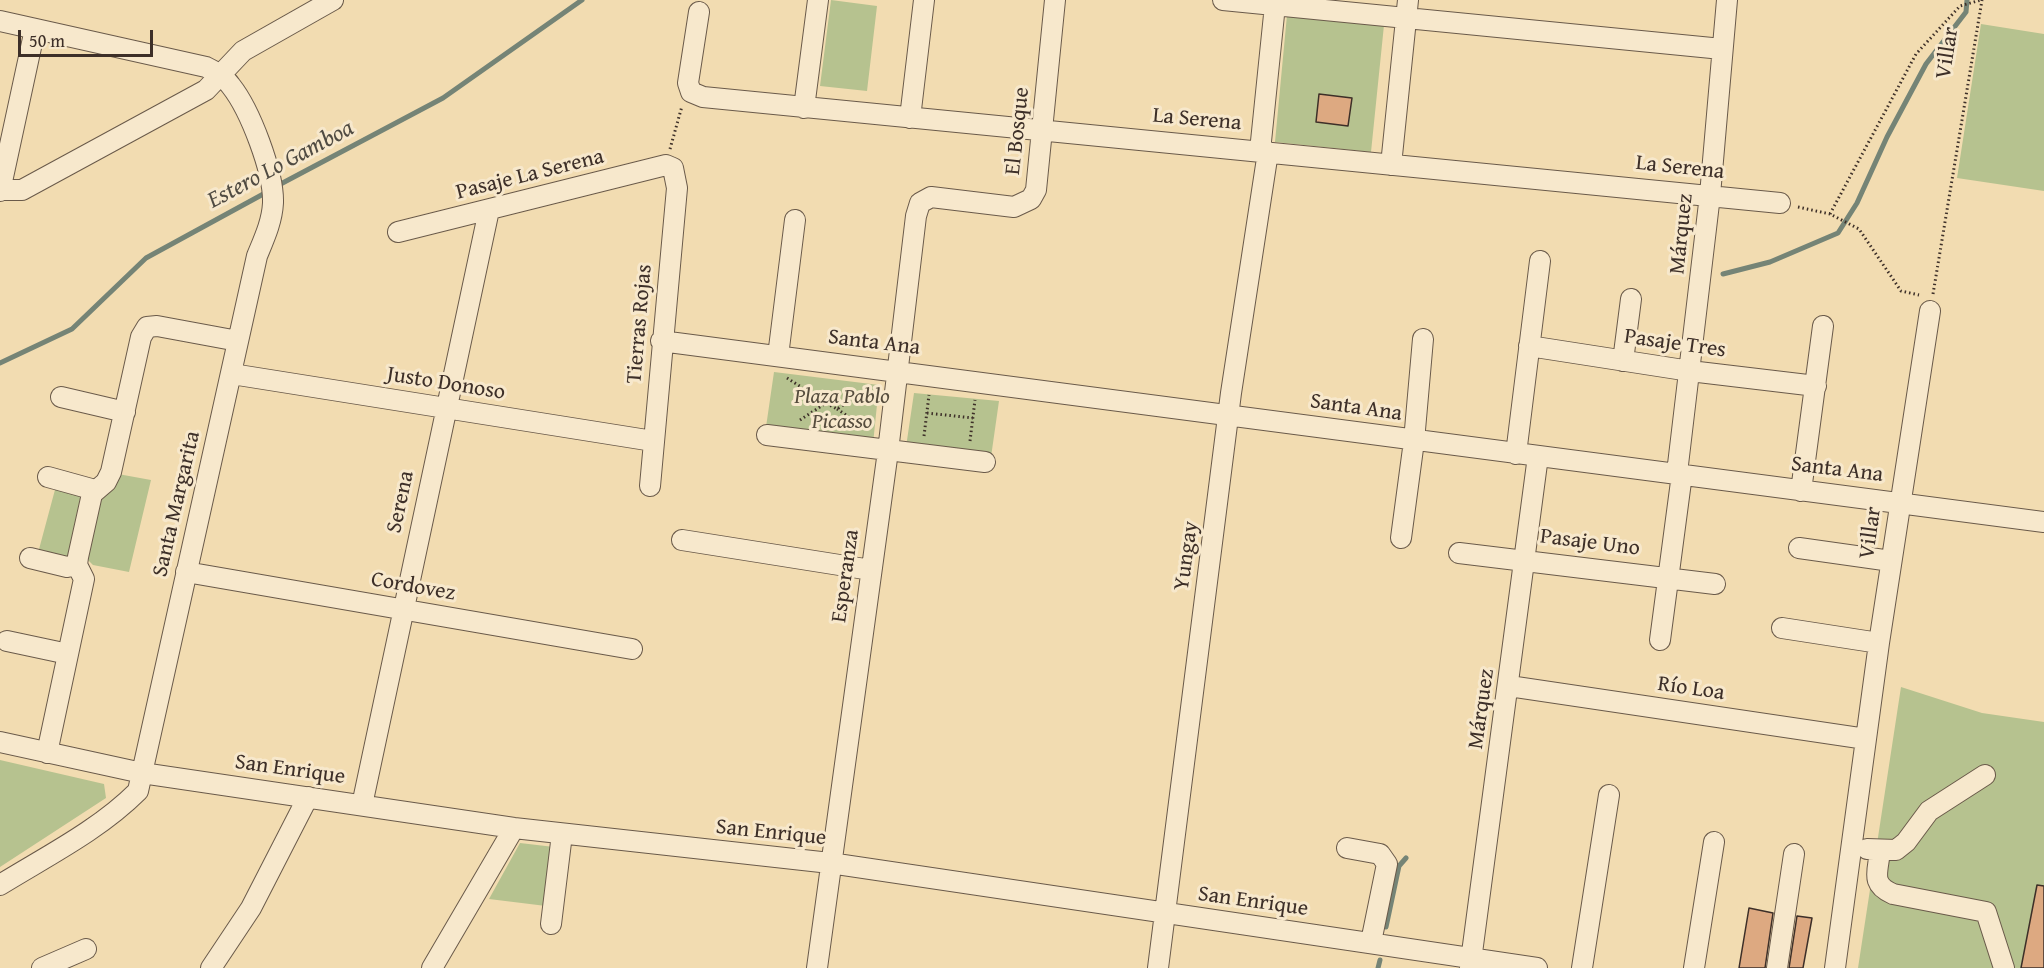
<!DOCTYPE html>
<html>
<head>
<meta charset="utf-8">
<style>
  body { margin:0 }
  #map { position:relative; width:2044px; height:968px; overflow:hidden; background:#f2dcb1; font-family:"Gentium Book Plus",serif }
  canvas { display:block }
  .scale { position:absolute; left:18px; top:30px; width:135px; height:27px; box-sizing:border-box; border:3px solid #3d2f28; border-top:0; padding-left:8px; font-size:18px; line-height:21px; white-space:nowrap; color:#3d2f28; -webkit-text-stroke:4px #f7e8cc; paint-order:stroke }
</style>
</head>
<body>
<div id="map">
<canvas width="2044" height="968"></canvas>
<div class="scale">50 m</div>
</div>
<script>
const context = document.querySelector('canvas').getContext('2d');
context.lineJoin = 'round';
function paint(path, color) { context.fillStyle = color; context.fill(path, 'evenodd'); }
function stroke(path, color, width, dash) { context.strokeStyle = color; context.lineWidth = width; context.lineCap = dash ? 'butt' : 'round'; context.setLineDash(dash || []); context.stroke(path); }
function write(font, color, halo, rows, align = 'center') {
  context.font = font + ' "Gentium Book Plus",serif'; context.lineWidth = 6; context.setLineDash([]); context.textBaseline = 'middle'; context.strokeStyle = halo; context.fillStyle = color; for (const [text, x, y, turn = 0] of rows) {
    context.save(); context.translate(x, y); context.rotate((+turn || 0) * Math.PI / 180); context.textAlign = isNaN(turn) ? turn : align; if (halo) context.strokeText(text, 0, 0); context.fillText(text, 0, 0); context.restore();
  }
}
const green = new Path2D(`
  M831 0 877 6 867 91 820 86Z
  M1287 15 1384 25 1371 152 1275 142Z
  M1981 24 2044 34V191L1957 178Z
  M774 372 879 385 873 444 766 427Z
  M914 393 999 401 991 457 906 447Z
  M118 474 151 480 129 572 93 565 87 559 99 495Z
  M56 486 81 494 67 559 38 553Z
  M1901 687 1982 713 2044 722V968H1858Z
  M0 760 104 784 106 798 0 867Z
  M520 843 554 847 546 906 489 899Z`);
const stream = new Path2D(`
  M275 187 443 98 582 0
  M1723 274 1770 262 1838 233 1857 203 1887 137 1926 64 1966 12 1967 0
  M0 363 72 329 146 258 267 192
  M1386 927 1399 866 1406 858
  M1378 968 1380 960`);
const building = new Path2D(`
  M1319 94 1352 98 1348 126 1316 122Z
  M2037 885 2044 886V968H2021Z
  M1749 908 1773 913 1765 968H1739Z
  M1797 916 1812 918 1803 968H1789Z`);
const path = new Path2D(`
  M670 149 682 106
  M1798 207 1830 214 1859 229 1901 291 1919 295
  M1830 214 1916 54 1960 6 1981 0
  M1933 294 1982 0
  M787 378 826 403
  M837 409 866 428
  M927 413 973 418
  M800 420 826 403 837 409 870 387
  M924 436 929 395
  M970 441 975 400`);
const minor = new Path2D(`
  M1223 0 1722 49
  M699 12 688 83 691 92 703 97 1780 203
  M0 21 206 67C216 72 224 76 231 86 250 110 274 172 273 203 272 222 264 239 257 256L138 791C99 830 47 856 0 885
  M804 108 818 0
  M910 118 924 0
  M1260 151 1275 5
  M1391 165 1408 0
  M0 190H22L206 90 243 51 333 0
  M0 191 35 29
  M398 232 666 165 673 168 677 188 650 486
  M661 341 2044 522
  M1529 346 1690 371 1816 386
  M778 356 795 220
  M1623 361 1631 299
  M232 374 653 441
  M61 397 125 412
  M767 435 985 462
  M1516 454 1540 261
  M1677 473 1710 195 1727 0
  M48 477 95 490
  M1801 491 1823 326
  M1401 538 1414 441 1423 339
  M682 540 871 570
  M1799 548 1891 561
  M1459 553 1715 584
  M30 558 67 567 77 565
  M186 572 632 649
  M1782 628 1879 643
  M1660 640 1682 474
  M7 641 68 654
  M1509 686 1866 739
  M0 742 142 773 514 828 830 863 1537 968
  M47 753 84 579 77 565 78 557 92 494 106 482 111 472 141 337 147 327 157 326 238 341
  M362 805 489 210
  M1347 848 1380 854 1387 864 1371 942
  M1867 849 1896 850 1906 842 1929 811 1985 775
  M1880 851C1878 872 1870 884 1893 894L1986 912 2004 968
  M551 924 562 834
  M42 968 86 949
  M211 968 251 908 308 797
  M432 968 514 828
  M817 968 888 451 916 216 920 203 931 197 1014 207 1031 199 1036 190 1055 0
  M1158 968 1231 393 1268 152
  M1470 968 1538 456
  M1582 968 1609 795
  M1694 968 1714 842
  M1777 968 1794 854
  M1835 968 1879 643 1930 311`);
const streetNames = [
  ["Villar",1948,53,-81],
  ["La Serena",1197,120,5],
  ["El Bosque",1018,131,-84],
  ["La Serena",1680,168,6],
  ["Pasaje La Serena",530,175,-14],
  ["Márquez",1682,234,-84],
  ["Tierras Rojas",640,324,-85],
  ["Santa Ana",874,343,7],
  ["Pasaje Tres",1675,344,8],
  ["Justo Donoso",446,384,9],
  ["Santa Ana",1356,408,8],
  ["Santa Ana",1837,470,7],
  ["Serena",401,502,-78],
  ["Santa Margarita",177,504,-77],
  ["Villar",1871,533,-82],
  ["Pasaje Uno",1590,543,7],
  ["Yungay",1187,556,-82],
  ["Esperanza",846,576,-82],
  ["Cordovez",413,587,10],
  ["Río Loa",1691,689,8],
  ["Márquez",1482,709,-82],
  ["San Enrique",290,770,8],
  ["San Enrique",771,833,6],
  ["San Enrique",1253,902,8]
];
const parkNames = [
  ["Plaza Pablo",842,397],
  ["Picasso",842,422]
];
const waterNames = [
  ["Estero Lo Gamboa",281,165,-28]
];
paint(green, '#b6c28f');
stroke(stream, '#758476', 5);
paint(building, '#dda981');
stroke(building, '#3d2f28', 1.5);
stroke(minor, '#6a5a4a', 22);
stroke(path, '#3d2f28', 3, [1.5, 3]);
stroke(minor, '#f7e8cc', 20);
write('22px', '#3d2f28', '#f7e8cc', streetNames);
write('italic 22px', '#554c3d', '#f7e8cc', parkNames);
write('italic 24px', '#504b42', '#f7e8cc', waterNames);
</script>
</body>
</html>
